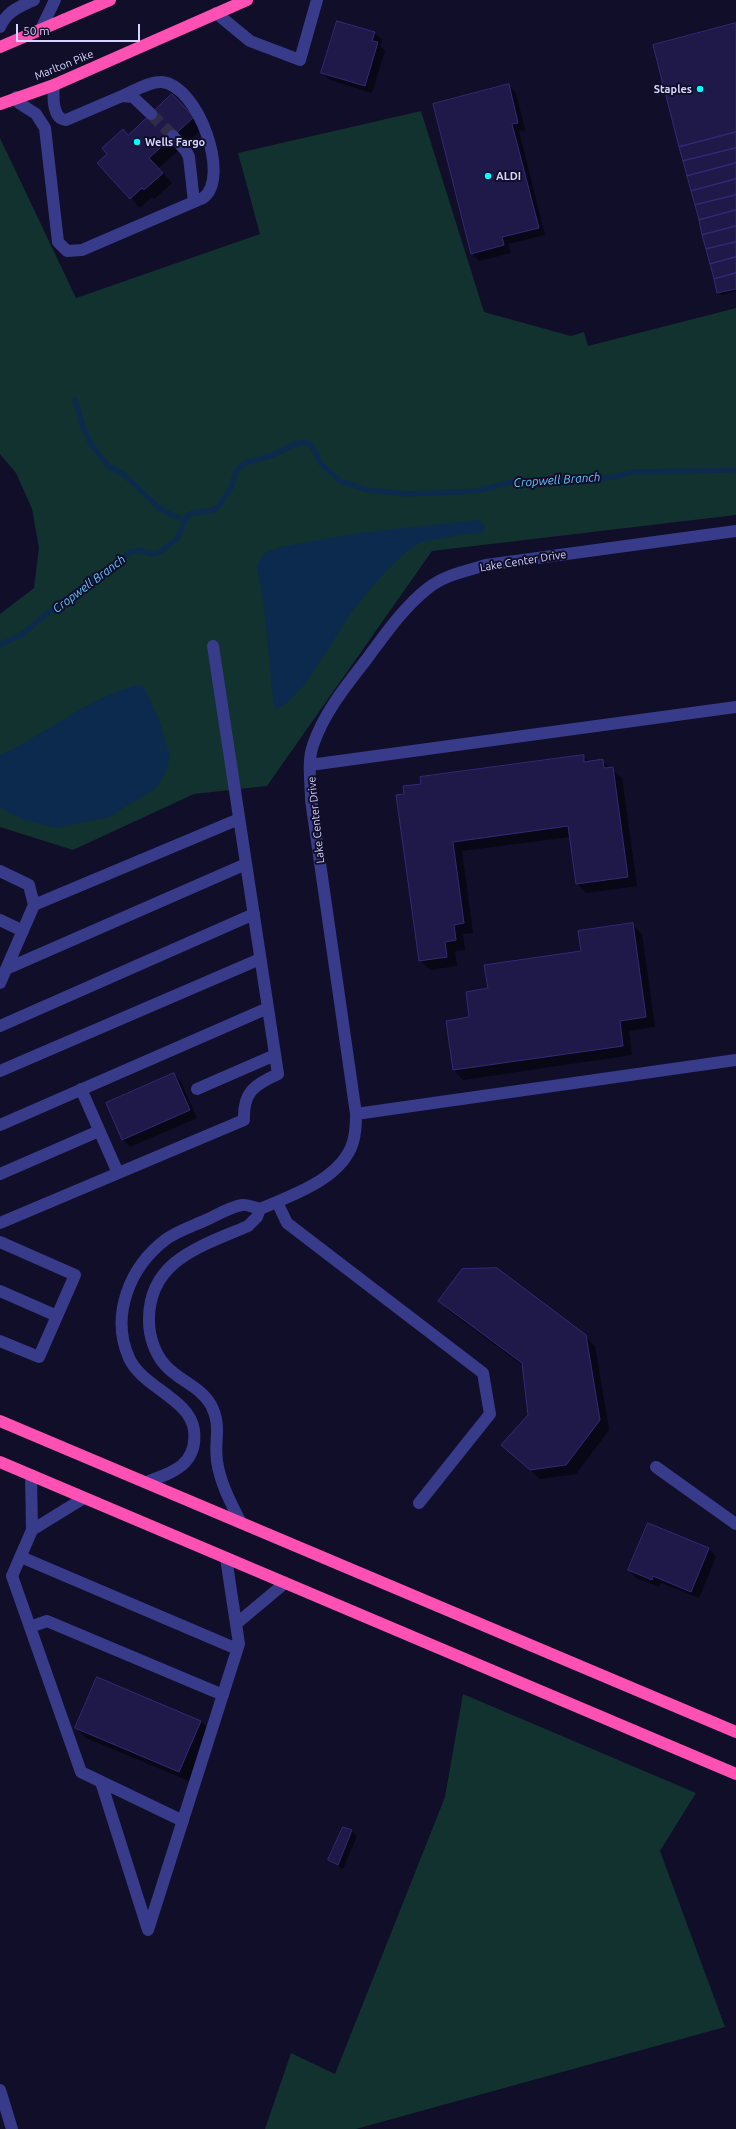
<!DOCTYPE html>
<html>
<head>
<meta charset="utf-8">
<style>
  body { margin:0 }
  #map { position:relative; width:736px; height:2129px; overflow:hidden; background:#100e28; font-family:Ubuntu,sans-serif }
  canvas { display:block }
  .scale { position:absolute; left:16px; top:24px; width:124px; height:18px; box-sizing:border-box; border:2px solid #d6d5ff; border-top:0; padding-left:5px; font-size:12px; line-height:14px; white-space:nowrap; color:#d6d5ff; -webkit-text-stroke:3px #100e28; paint-order:stroke }
</style>
</head>
<body>
<div id="map">
<canvas width="736" height="2129"></canvas>
<div class="scale">50 m</div>
</div>
<script>
const context = document.querySelector('canvas').getContext('2d');
context.lineJoin = 'round';
function paint(path, color) { context.fillStyle = color; context.fill(path, 'evenodd'); }
function stroke(path, color, width, dash) { context.strokeStyle = color; context.lineWidth = width; context.lineCap = dash ? 'butt' : 'round'; context.setLineDash(dash || []); context.stroke(path); }
function write(font, color, halo, rows, align = 'center') {
  context.font = font + ' Ubuntu,sans-serif'; context.lineWidth = 4; context.setLineDash([]); context.textBaseline = 'middle'; context.strokeStyle = halo; context.fillStyle = color; for (const [text, x, y, turn = 0] of rows) {
    context.save(); context.translate(x, y); context.rotate((+turn || 0) * Math.PI / 180); context.textAlign = isNaN(turn) ? turn : align; if (halo) context.strokeText(text, 0, 0); context.fillText(text, 0, 0); context.restore();
  }
}
const green = new Path2D(`
  M421 111 484 312 571 336 584 332 588 346 736 308V515L432 551 267 786 194 794 73 850 0 827V614L34 588 39 548 32 509 16 473 0 454V138L76 298 260 234 238 153Z
  M463 1694 696 1793 660 1851 725 2027 356 2129H265L291 2053 335 2074 445 1797Z`);
const water = new Path2D(`
  M479 520 485 526 483 532C471 534 426 539 418 544 398 555 369 590 354 609 337 630 300 706 274 709L264 605 257 566 263 554 281 547 359 533Z
  M138 685 144 687 158 717 170 756 165 775 156 788 109 817 56 828 22 819 0 808V755C48 734 87 698 138 685Z`);
const shadow = new Path2D(`
  M736 24V291L721 295 718 293 654 46Z
  M375 33 382 40 380 46 385 51 372 93 330 80 322 73Z
  M508 86 516 93 525 130 519 131 545 235 508 244 511 253 479 261 472 253Z
  M172 95 203 128 159 168 172 183 154 199 152 197 140 208 131 198Z
  M583 756 590 762 602 761 622 778 637 886 586 893 577 883 570 837 462 851 473 933 463 934 465 950 455 951 457 966 430 970 420 960 397 796Z
  M632 924 642 934 655 1027 629 1031 632 1055 463 1080 454 1070 470 1018 489 989 582 952Z
  M174 1074 181 1082 197 1118 130 1147 123 1139Z
  M439 1301 585 1336 595 1346 609 1430 576 1474 540 1479 503 1445 529 1415 523 1366 449 1311Z
  M648 1524 709 1549 716 1557 699 1598 661 1583 659 1587 636 1578 629 1570Z
  M201 1721 211 1731 189 1781 86 1738 76 1728Z
  M344 1828 352 1831 357 1836 343 1869 329 1860Z`);
const stream = new Path2D(`
  M75 400 83 427 91 444 108 466 123 474 158 507 171 515 185 520
  M0 645 21 635 55 607 131 552 139 550 152 554 160 552 177 539 187 516 193 513 214 510 220 505 232 486 236 471 245 463 273 455 295 444 306 442 313 448 321 464 340 481 368 490 406 494 476 491 515 481 595 479 614 477 631 472 736 470`);
const building = new Path2D(`
  M337 21 375 32 372 41 378 42 365 86 321 73Z
  M736 23V132L679 147 653 45Z
  M509 84 518 123 512 124 539 228 502 237 504 245 471 254 433 104Z
  M172 94 194 117 149 158 163 173 144 190 142 188 130 199 97 163 107 154 102 148 123 129 128 135Z
  M736 132V148L683 161 679 147Z
  M736 148V163L687 176 683 161Z
  M736 163V179L691 191 687 176Z
  M736 179V195L695 205 691 191Z
  M736 195V210L699 220 695 205Z
  M736 210V226L702 235 699 220Z
  M736 226V242L706 249 702 235Z
  M736 242V257L710 264 706 249Z
  M736 257V273L714 279 710 264Z
  M736 273V289L717 293 714 279Z
  M584 755V762L603 759 604 768 613 767 628 877 576 884 568 826 453 842 464 923 454 925 456 940 445 942 447 957 419 961 396 795 404 794 403 786 421 784 420 777Z
  M633 923 646 1017 620 1021 623 1046 453 1070 446 1021 469 1017 466 992 488 988 484 965 581 951 578 931Z
  M174 1073 190 1110 122 1140 106 1103Z
  M497 1268 586 1335 600 1420 566 1465 530 1470 501 1445 528 1415 522 1363 438 1301 462 1269Z
  M648 1523 709 1548 691 1592 653 1576 652 1580 628 1570Z
  M97 1677 201 1721 179 1772 75 1728Z
  M343 1827 352 1830 338 1865 328 1860Z`);
const minorTunnel = new Path2D(`
  M151 114 173 136`);
const minor = new Path2D(`
  M216 13 250 41 300 60 317 0
  M0 27C7 11 19 7 34 0
  M41 29 55 0
  M54 85C53 96 52 119 66 120L122 96 133 97 151 114
  M16 97 19 103 36 114 45 128 58 242 67 251 82 250 203 198C231 179 199 86 162 82 150 81 134 91 122 96
  M173 136 186 151 189 157 194 202
  M310 765 736 707
  M0 871 29 885 34 905 0 983
  M34 905 239 819
  M0 920 23 931
  M6 969 246 864
  M0 1026 254 914
  M0 1071 260 959
  M81 1089 118 1173
  M197 1089 275 1055
  M356 1114 736 1060
  M0 1125 268 1008
  M0 1174 99 1131
  M277 1202 287 1223 483 1373 490 1414 419 1503
  M0 1223 244 1120C243 1092 254 1085 278 1074L213 646
  M0 1242 75 1275 39 1357 0 1341
  M0 1291 57 1316
  M656 1467 736 1524
  M31 1475 32 1530 84 1498
  M146 1482C172 1473 198 1465 194 1430 190 1399 142 1387 129 1358 110 1315 130 1267 165 1240 177 1231 193 1226 206 1220 217 1215 230 1207 242 1205 247 1204 255 1208 260 1209 292 1195 342 1179 353 1142 356 1132 356 1123 356 1114L311 800C311 783 307 762 313 745 324 713 345 687 366 660 384 636 402 609 427 589 444 575 466 571 486 565L736 531
  M241 1523C231 1503 220 1483 217 1461 214 1440 222 1426 211 1405 200 1386 179 1381 165 1365 155 1354 149 1336 149 1321 148 1260 202 1246 248 1226L257 1217 260 1209
  M32 1530 12 1576 81 1772 183 1821
  M21 1557 237 1649
  M226 1558 236 1624 285 1583
  M30 1627 47 1621 223 1695
  M101 1782 148 1930 239 1644 236 1624
  M0 2090 12 2129`);
const highway = new Path2D(`
  M0 47 110 0
  M0 104 54 85 247 0
  M0 1421 736 1732
  M0 1462 736 1774`);
const markers = [
  [700,89,4,"#01fcff"],
  [137,142,4,"#01fcff"],
  [488,176,4,"#01fcff"]
];
const streetNames = [
  ["Marlton Pike",64,65,-22],
  ["Lake Center Drive",523,561,-9],
  ["Lake Center Drive",316,820,-96]
];
const poiNames = [
  ["Staples",692,89,"right"],
  ["Wells Fargo",145,142],
  ["ALDI",496,176]
];
const waterNames = [
  ["Cropwell Branch",557,480,-4],
  ["Cropwell Branch",89,584,-37]
];
paint(green, '#11322e');
paint(water, '#0c2a4e');
paint(shadow, '#0007');
stroke(stream, '#0c2a4e', 5);
paint(building, '#1f1949');
stroke(building, '#332a76', 1);
stroke(minorTunnel, '#2e2c48', 12, [12, 6]);
stroke(minor, '#373b89', 12);
stroke(highway, '#ff50b3', 12);
for (const [x, y, r, color] of markers) { const dot = new Path2D(); dot.arc(x, y, r, 0, 2 * Math.PI); context.fillStyle = color; context.fill(dot); stroke(dot, '#100e28', 1.5); }
write('11px', '#d6d5ff', '#100e28', streetNames);
write('bold 11px', '#d6d5ff', '#100e28', poiNames, 'left');
write('italic 12px', '#63c4ff', '#100e28', waterNames);
</script>
</body>
</html>
